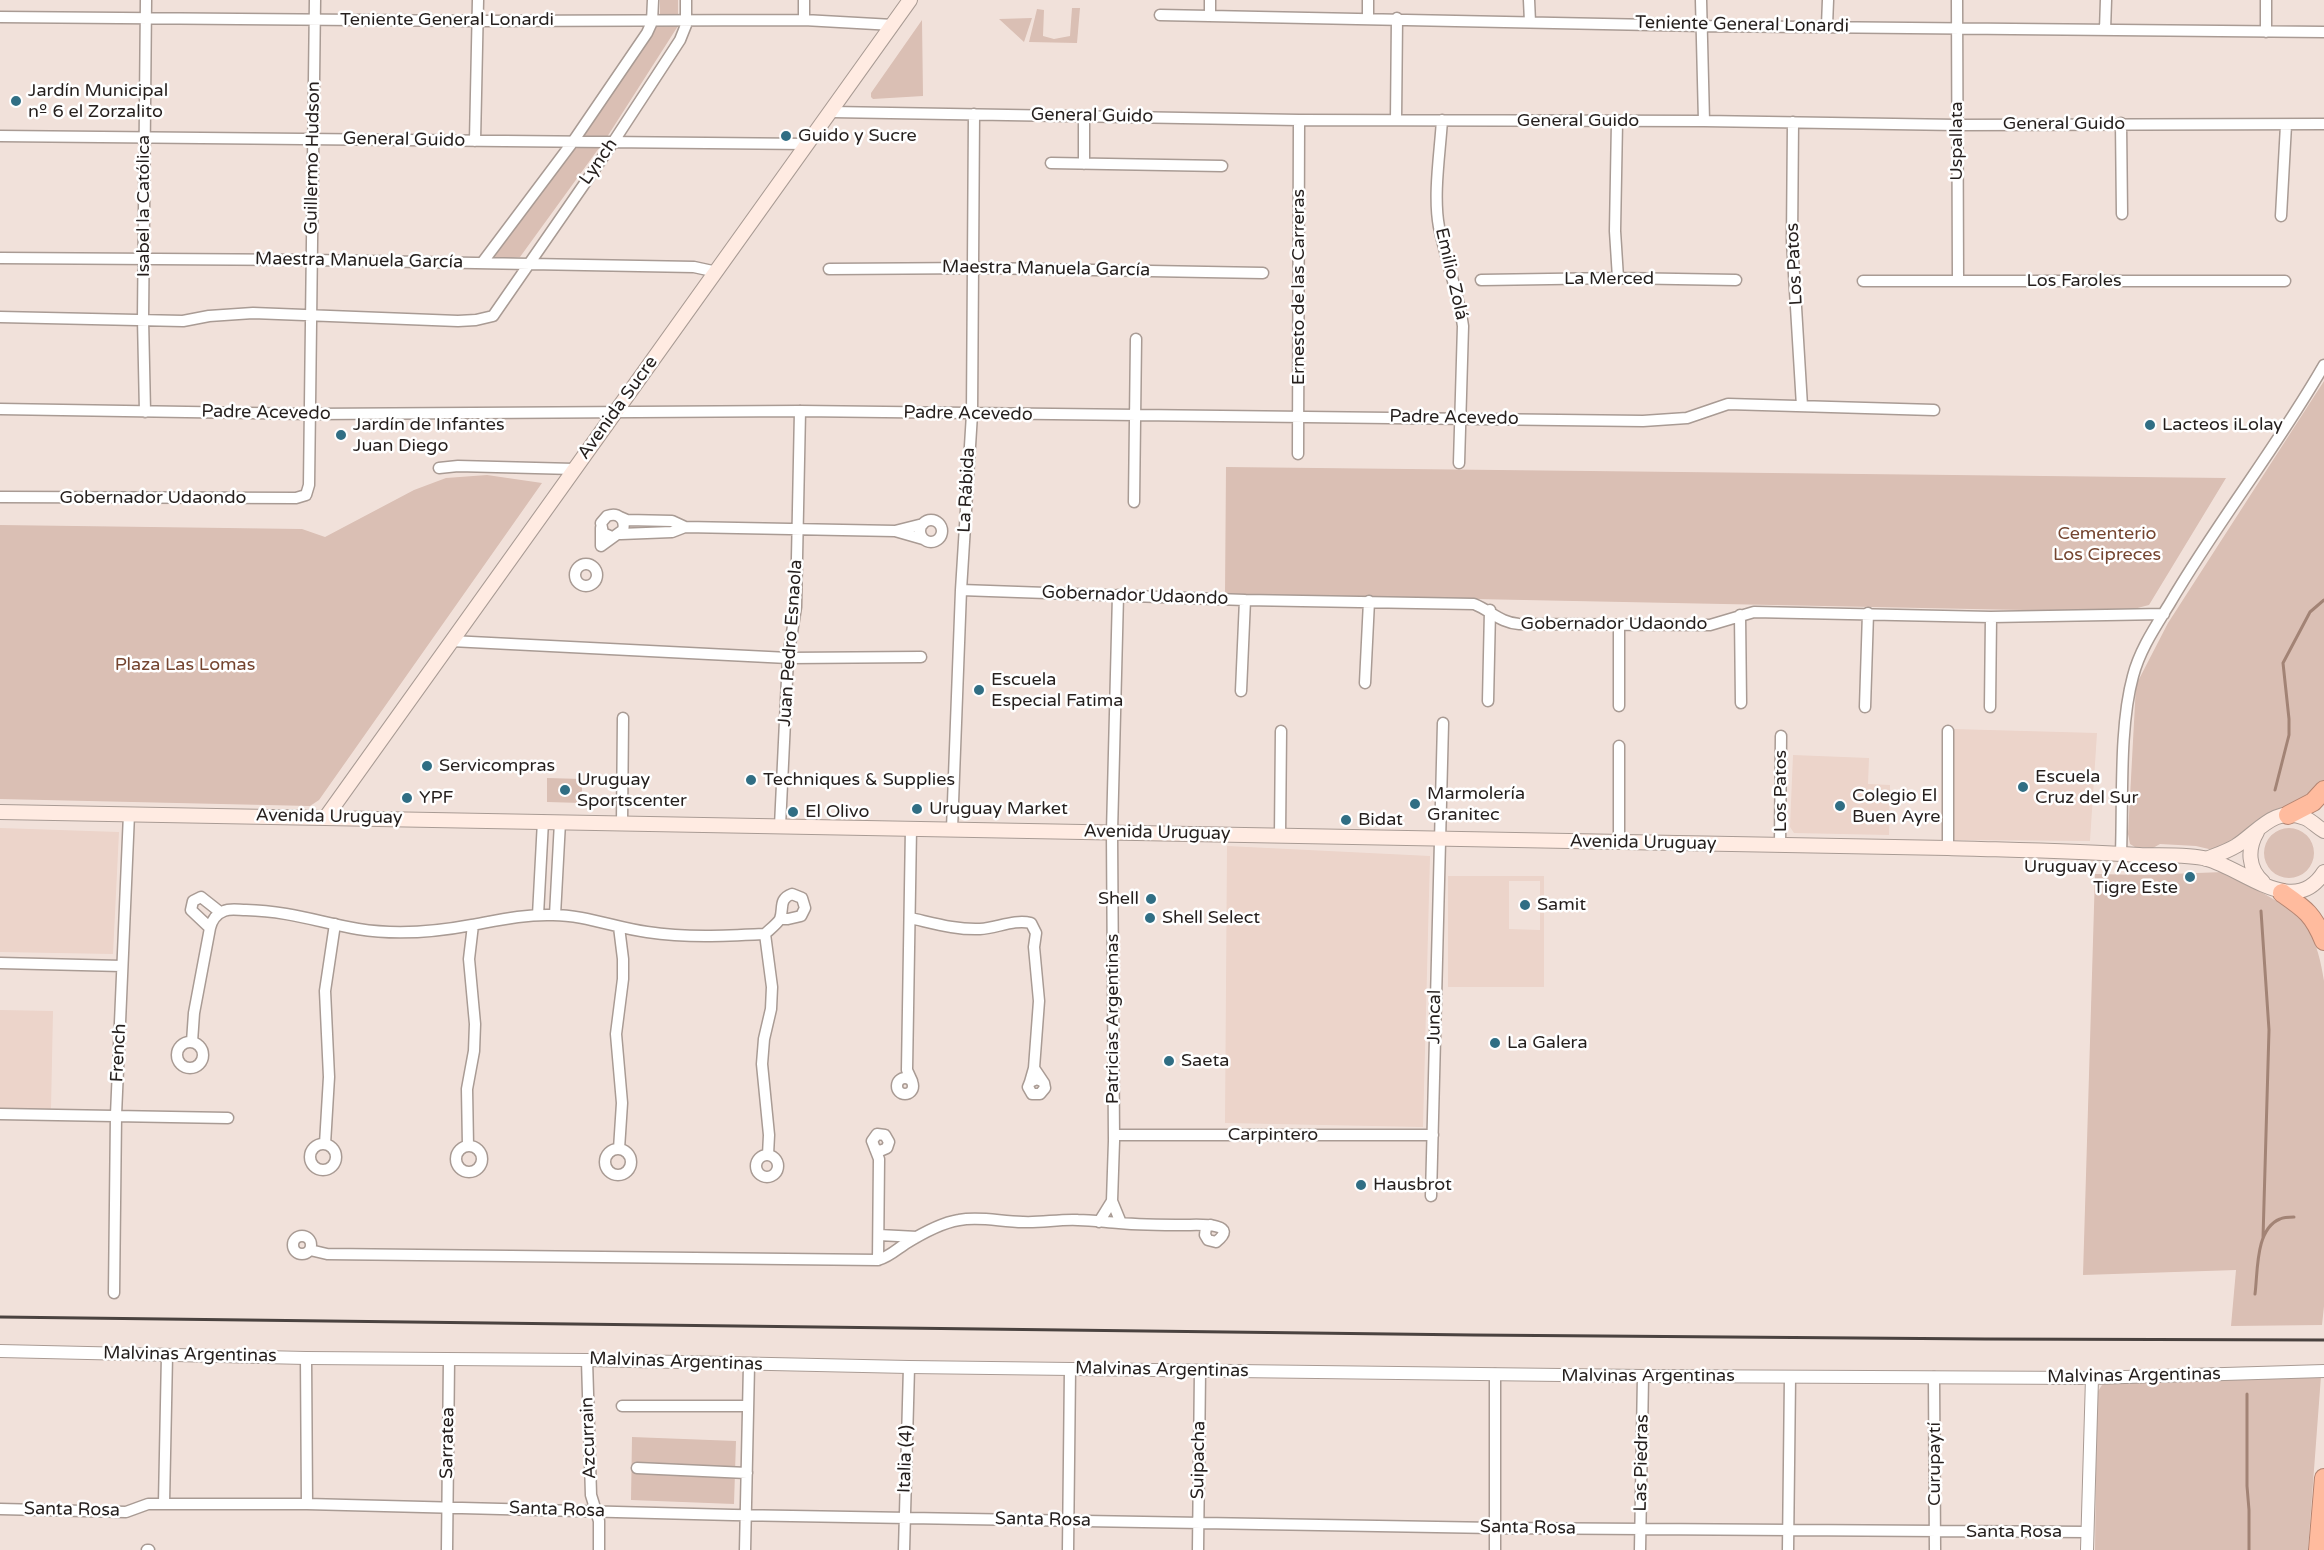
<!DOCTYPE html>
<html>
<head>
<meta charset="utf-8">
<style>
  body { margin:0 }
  canvas { display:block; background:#f1e1da }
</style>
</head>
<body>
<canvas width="2324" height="1550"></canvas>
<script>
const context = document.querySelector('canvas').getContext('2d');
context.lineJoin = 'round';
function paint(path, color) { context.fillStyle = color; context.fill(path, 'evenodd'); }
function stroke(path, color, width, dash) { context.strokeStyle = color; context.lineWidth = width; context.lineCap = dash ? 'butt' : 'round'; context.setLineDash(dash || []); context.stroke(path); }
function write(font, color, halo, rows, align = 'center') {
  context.font = font + ' "Varela Round",sans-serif'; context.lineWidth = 5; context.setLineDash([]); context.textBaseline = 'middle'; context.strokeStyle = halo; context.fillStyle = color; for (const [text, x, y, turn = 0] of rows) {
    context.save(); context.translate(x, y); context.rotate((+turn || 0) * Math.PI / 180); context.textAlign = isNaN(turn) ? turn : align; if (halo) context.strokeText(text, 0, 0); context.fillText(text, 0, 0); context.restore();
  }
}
const built = new Path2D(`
  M1953 729 2097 733 2090 841 1952 840Z
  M1793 755 1869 758 1868 784 1890 785 1889 835 1794 833 1790 827Z
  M0 828 119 832 113 954 0 952Z
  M1227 846 1430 856 1423 1127 1225 1123Z
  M1448 876H1544V987H1448ZM1509 881H1540V930L1509 929Z
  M0 1010 53 1011 51 1109 0 1108Z`);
const green = new Path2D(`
  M660 0H678V26L607 137 520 257 493 259 576 144 660 21Z
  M1072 8H1080L1077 43 1029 42 1037 9 1044 10 1043 36 1054 39 1070 36Z
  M1032 18 1024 42 999 19Z
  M922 20 923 96 873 99 871 97V93Z
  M2324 381V784L2250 832 2213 850 2196 846 2160 844 2153 848 2135 847 2130 844 2128 834 2136 685 2168 623Z
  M1226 467 2226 478 2149 605 2122 612 1225 594Z
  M487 475 542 483 319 800 310 806 0 799V525L302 529 325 537 414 490 446 478Z
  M547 778 582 779V803L547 802Z
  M2264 853a25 25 0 1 1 50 0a25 25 0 1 1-50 0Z
  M2224 872C2244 883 2296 908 2307 927 2317 944 2321 962 2324 981V1306L2322 1325 2231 1326 2236 1270 2083 1275 2095 874 2143 875Z
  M2321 1376 2308 1550H2095L2097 1393 2102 1385 2108 1382Z
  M632 1437 736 1441 734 1504 631 1500Z`);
const stream = new Path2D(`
  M2275 790 2289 735V719L2283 663 2310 612 2324 600
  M2261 911 2269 1030 2263 1238
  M2255 1294C2258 1272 2255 1229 2280 1219 2284 1217 2290 1217 2294 1217
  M2247 1394V1486L2249 1510V1550`);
const minor = new Path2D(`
  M1368 0V18
  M1529 0 1530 22
  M1701 0 1704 121
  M1957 0 1958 281
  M1160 15 1702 26 2324 32
  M1210 16V0
  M0 17 478 21 804 20 893 25
  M804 20V0
  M1827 26 1828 0
  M2105 30 2106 0
  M2266 32V0
  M832 112 1299 120 1704 121 1957 125 2324 124
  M1396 120 1397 18
  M1442 120C1440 153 1433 195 1439 227 1446 260 1458 292 1463 326L1459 463
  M1617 122 1615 231 1618 278
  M1793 122 1792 241 1802 406
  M2121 123 2122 214
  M0 136 808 144
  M475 141 478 0
  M1051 163 1222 166
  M1084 164V116
  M2281 216 2286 125
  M0 258 312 260 694 267 717 272
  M482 263 572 143 647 33 652 22 653 0
  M829 269 981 268 1263 273
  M1481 280 1618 278 1736 280
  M1863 281H2285
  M0 317 183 321 209 316 253 313 458 321 476 320 493 316 612 144 680 40 686 25V0
  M0 409 311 414 800 411 1643 421 1687 418 1728 404 1934 410
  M145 412 143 319 146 0
  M1298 454 1299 120
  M439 468 458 466 574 469
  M0 497 296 498 306 495 309 485 315 0
  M1134 502 1136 339
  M620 517 627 520 672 521 685 527 672 532 621 534
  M920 531a11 11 0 1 1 22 0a11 11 0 1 1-22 0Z
  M923 524 895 531 923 539
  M685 527 895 531
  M601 528V546L623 530C626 519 618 512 607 516L601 523 603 533 612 537
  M575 575a11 11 0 1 1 22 0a11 11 0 1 1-22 0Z
  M961 590 1245 600 1474 604C1491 611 1501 623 1519 624L1710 625 1754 612 1991 617 2164 614
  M1740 615 1741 703
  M451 641 788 658 921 657
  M1365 683 1369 601
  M1241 691 1245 600
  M1488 701 1490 610
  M1619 706V625
  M1865 707 1868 613
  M1990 707 1991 617
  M622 823 623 718
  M780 826 788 658 796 607 800 411
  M911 828 907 1070 912 1081
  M952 829 961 590 972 414 974 114
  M1280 835 1281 731
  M1619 842V746
  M1780 845 1781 736
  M1948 848V731
  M2121 853C2123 799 2119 727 2133 676 2140 649 2156 626 2170 603 2218 521 2277 447 2324 365
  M538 915 543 821
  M555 915 560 822
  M910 918C933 923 956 930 980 929 997 928 1014 919 1031 923L1036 933 1034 947 1039 1001 1034 1068 1030 1082
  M619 927 623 959V979L616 1034 622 1103 619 1149
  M210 928 191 910 193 901 201 897 220 912
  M765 934 772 987 771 1009 764 1039 762 1064 769 1135 768 1155
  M0 963 122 966
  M192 1042 194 1013 210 928C212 920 216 914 224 911 230 908 239 910 246 910 288 911 319 922 358 929 395 935 435 932 472 925 499 920 525 914 553 915 585 915 616 928 647 932 687 938 725 936 765 934 769 930 777 924 780 919 784 909 778 899 792 894L802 898 805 908 801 916 788 919H780
  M177 1055a13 13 0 1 1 26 0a13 13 0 1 1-26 0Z
  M1034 1068 1044 1083 1045 1088 1040 1094H1032L1028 1087 1030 1082 1037 1079 1042 1081
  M897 1086a8 8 0 1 1 16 0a8 8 0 1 1-16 0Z
  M0 1114 228 1118
  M1114 1135H1433
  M325 1144 329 1077 325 991 335 924
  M310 1157a13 13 0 1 1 26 0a13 13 0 1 1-26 0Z
  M468 1146 467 1089 474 1051 475 1024 469 959 473 925
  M456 1159a13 13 0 1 1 26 0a13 13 0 1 1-26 0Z
  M875 1149 880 1151 887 1148 889 1142 885 1135 877 1134 872 1141 879 1159 878 1260
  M605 1162a13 13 0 1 1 26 0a13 13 0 1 1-26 0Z
  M756 1166a11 11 0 1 1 22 0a11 11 0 1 1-22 0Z
  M1431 1196 1443 723
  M1112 1201 1114 1141 1112 832 1118 595
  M1099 1222 1112 1201 1121 1223
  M879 1235 917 1237
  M293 1245a9 9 0 1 1 18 0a9 9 0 1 1-18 0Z
  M310 1250 327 1254 878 1260C889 1257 896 1250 905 1244 921 1234 940 1223 959 1220 981 1216 1001 1222 1023 1222 1041 1223 1059 1219 1078 1220 1091 1220 1105 1222 1119 1223 1141 1225 1165 1225 1187 1225 1195 1225 1242 1222 1216 1242L1208 1240 1205 1235 1206 1227 1211 1225
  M114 1293 116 1115 129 814
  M306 1358 307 1504
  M587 1360 591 1495 599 1521V1550
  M1934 1377 1935 1550
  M622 1406H748
  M637 1468 747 1473
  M164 1503 167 1355
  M0 1509 126 1512 148 1504H307L733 1515 1495 1528 2087 1532
  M147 1550H149
  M447 1550 449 1359
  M745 1550 749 1365
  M904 1550 909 1367
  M1068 1550 1070 1369
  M1198 1550 1200 1371
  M1495 1550V1374
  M1640 1550 1643 1376
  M1788 1550 1790 1377`);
const tertiary = new Path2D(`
  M0 1351 306 1358 587 1360 909 1367 1643 1376 2092 1378 2324 1371
  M2087 1550 2092 1378`);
const secondary = new Path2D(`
  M0 812 1948 848C2012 850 2076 851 2139 855 2160 856 2188 854 2207 859 2244 869 2295 919 2324 872
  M326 817 910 0
  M2257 832C2247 849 2248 869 2263 882
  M2206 859C2216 855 2226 852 2236 846 2258 832 2275 805 2305 818 2312 821 2317 827 2324 831`);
const motorway = new Path2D(`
  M2288 815 2313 802 2324 790
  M2282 893C2305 909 2313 914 2324 941
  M2318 1550 2324 1478`);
const rail = new Path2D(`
  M0 1317 1473 1335 1985 1339 2324 1340`);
const markers = [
  [16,101,6,"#306e84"],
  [786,136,6,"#306e84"],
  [2150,425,6,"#306e84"],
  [341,435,6,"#306e84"],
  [979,690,6,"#306e84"],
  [427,766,6,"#306e84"],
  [751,780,6,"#306e84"],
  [2023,787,6,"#306e84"],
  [565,790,6,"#306e84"],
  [407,798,6,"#306e84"],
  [1415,804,6,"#306e84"],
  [1840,806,6,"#306e84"],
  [917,809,6,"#306e84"],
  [793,812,6,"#306e84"],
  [1346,820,6,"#306e84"],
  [2190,877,6,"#306e84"],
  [1151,899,6,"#306e84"],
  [1525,905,6,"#306e84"],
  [1150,918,6,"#306e84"],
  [1495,1043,6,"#306e84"],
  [1169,1061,6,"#306e84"],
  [1361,1185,6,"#306e84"]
];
const streetNames = [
  ["Teniente General Lonardi",447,20],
  ["Teniente General Lonardi",1742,25,1],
  ["General Guido",1092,116,1],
  ["General Guido",1578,121],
  ["General Guido",2064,124],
  ["General Guido",404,140,1],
  ["Uspallata",1957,141,-90],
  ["Guillermo Hudson",313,158,-89],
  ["Lynch",599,162,-55],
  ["Isabel la Católica",144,206,-90],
  ["Maestra Manuela García",359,261,1],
  ["Los Patos",1795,264,-93],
  ["Maestra Manuela García",1046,269,1],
  ["Emilio Zolá",1451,274,77],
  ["La Merced",1609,279],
  ["Los Faroles",2074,281],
  ["Ernesto de las Carreras",1299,287,-90],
  ["Avenida Sucre",618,408,-54],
  ["Padre Acevedo",266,413,1],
  ["Padre Acevedo",968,414,1],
  ["Padre Acevedo",1454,418,1],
  ["La Rábida",967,490,-87],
  ["Gobernador Udaondo",153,498],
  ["Gobernador Udaondo",1135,596,2],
  ["Gobernador Udaondo",1614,624],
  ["Juan Pedro Esnaola",791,643,-86],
  ["Los Patos",1781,791,-90],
  ["Avenida Uruguay",329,817,1],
  ["Avenida Uruguay",1157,833,1],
  ["Avenida Uruguay",1643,843,1],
  ["Juncal",1435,1017,-89],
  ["Patricias Argentinas",1113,1019,-90],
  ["French",119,1053,-87],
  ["Carpintero",1273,1135],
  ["Malvinas Argentinas",190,1355,1],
  ["Malvinas Argentinas",676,1362,2],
  ["Malvinas Argentinas",1162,1370,1],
  ["Malvinas Argentinas",1648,1376],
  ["Malvinas Argentinas",2134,1376,-1],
  ["Azcurrain",589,1438,-92],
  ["Sarratea",448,1443,-89],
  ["Italia (4)",906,1459,-88],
  ["Suipacha",1199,1460,-89],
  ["Las Piedras",1642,1463,-89],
  ["Curupaytí",1935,1464,-90],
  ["Santa Rosa",72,1510,1],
  ["Santa Rosa",557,1510,2],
  ["Santa Rosa",1043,1520,1],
  ["Santa Rosa",1528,1528,1],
  ["Santa Rosa",2014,1532]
];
const poiNames = [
  ["Jardín Municipal",28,91],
  ["nº 6 el Zorzalito",28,112],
  ["Guido y Sucre",798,136],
  ["Jardín de Infantes",353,425],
  ["Juan Diego",353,446],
  ["Lacteos iLolay",2162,425],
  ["Escuela",991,680],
  ["Especial Fatima",991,701],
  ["Servicompras",439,766],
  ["Escuela",2035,777],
  ["Cruz del Sur",2035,798],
  ["Uruguay",577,780],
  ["Sportscenter",577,801],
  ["Techniques & Supplies",763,780],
  ["Marmolería",1427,794],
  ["Granitec",1427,815],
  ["Colegio El",1852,796],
  ["Buen Ayre",1852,817],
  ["YPF",419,798],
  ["Uruguay Market",929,809],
  ["El Olivo",805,812],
  ["Bidat",1358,820],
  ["Uruguay y Acceso",2178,867,"right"],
  ["Tigre Este",2178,888,"right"],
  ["Shell",1139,899,"right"],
  ["Samit",1537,905],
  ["Shell Select",1162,918],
  ["La Galera",1507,1043],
  ["Saeta",1181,1061],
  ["Hausbrot",1373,1185]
];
const parkNames = [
  ["Cementerio",2107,534],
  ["Los Cipreces",2107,555],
  ["Plaza Las Lomas",185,665]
];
paint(built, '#ecd4ca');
paint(green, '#dabfb4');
stroke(stream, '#a28375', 3);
stroke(minor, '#a99b94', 13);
stroke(tertiary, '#a99b94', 14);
stroke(secondary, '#a99b94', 16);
stroke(motorway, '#b38471', 20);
stroke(minor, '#fff', 10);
stroke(tertiary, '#fff', 12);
stroke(secondary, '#ffebe2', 14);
stroke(motorway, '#ffbb9e', 18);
stroke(rail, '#4a423f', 3);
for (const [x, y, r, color] of markers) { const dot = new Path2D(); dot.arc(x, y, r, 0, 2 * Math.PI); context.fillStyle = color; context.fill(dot); stroke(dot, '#fff', 2); }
write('18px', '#251f1d', '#fff', streetNames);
write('18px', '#251f1d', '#fff', poiNames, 'left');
write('18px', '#754530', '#fff', parkNames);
</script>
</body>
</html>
